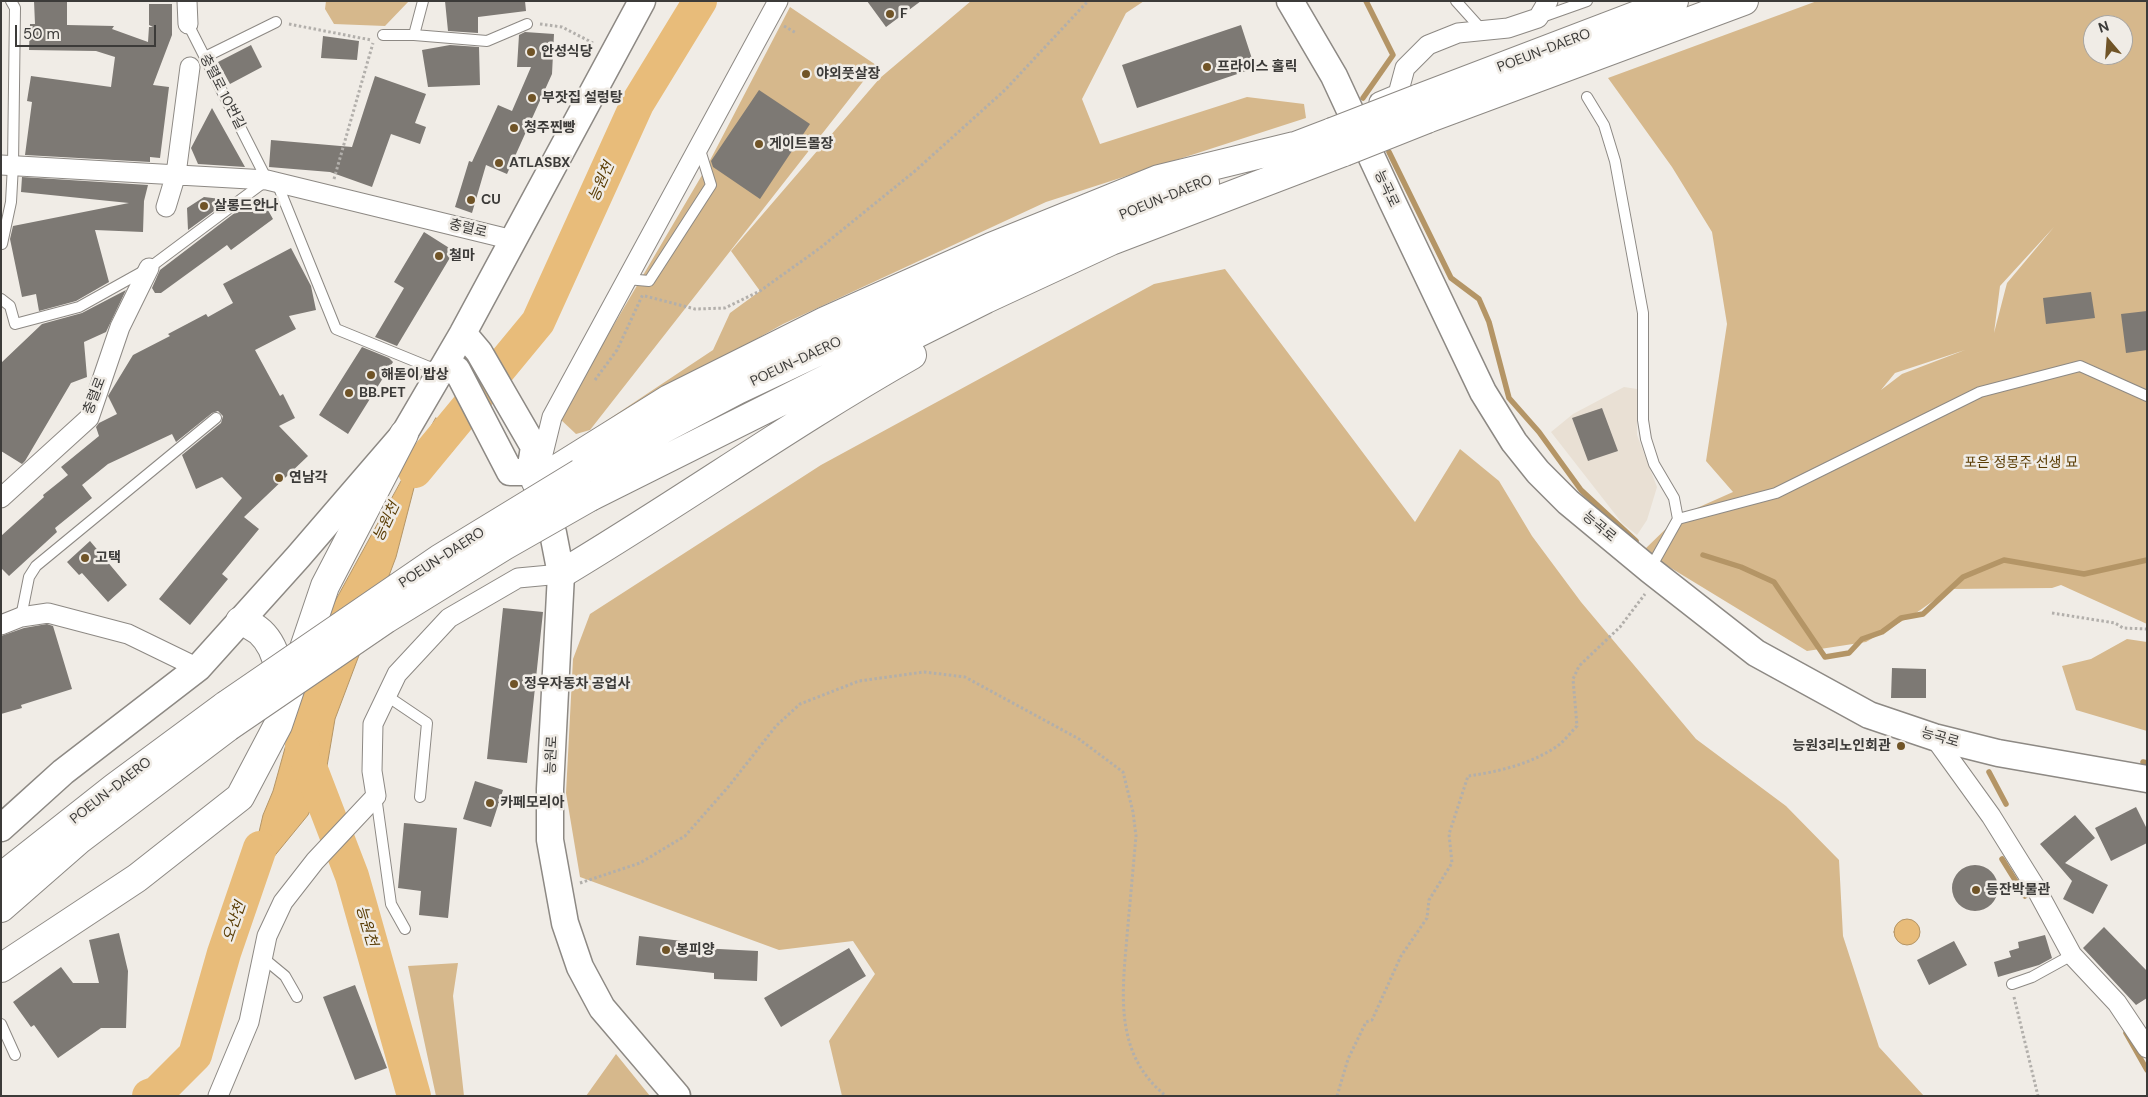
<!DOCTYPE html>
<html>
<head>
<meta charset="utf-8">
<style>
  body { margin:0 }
  #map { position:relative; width:2148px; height:1097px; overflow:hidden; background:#f0ece6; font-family:"DM Sans",sans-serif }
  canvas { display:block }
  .frame { position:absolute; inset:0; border:2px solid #3c3b39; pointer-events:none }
  .north { position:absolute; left:2083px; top:15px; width:50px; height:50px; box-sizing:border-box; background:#f0ece6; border:1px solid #a8a5a1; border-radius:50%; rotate:342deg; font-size:14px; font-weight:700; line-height:20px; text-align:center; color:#3c3b39 }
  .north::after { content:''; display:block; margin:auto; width:18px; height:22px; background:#705427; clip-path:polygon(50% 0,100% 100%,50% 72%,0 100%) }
  .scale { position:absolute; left:15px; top:25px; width:141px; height:22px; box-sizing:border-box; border:2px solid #3c3b39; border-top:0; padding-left:6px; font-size:15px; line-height:18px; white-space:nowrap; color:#3c3b39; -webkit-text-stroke:4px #f0ece6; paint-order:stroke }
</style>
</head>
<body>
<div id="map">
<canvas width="2148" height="1097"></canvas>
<div class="frame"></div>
<div class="north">N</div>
<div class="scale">50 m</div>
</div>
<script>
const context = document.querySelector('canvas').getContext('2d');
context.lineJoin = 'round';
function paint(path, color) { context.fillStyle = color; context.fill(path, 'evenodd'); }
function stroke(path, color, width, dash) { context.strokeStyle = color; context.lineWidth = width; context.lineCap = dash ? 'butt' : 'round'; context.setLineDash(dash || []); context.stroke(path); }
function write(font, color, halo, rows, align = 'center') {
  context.font = font + ' "DM Sans","Noto Sans KR",sans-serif'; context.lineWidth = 5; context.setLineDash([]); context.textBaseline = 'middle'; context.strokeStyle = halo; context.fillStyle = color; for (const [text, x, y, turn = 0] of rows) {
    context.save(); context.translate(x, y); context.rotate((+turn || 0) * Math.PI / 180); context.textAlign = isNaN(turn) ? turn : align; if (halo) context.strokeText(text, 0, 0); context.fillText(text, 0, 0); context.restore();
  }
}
const built = new Path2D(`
  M1624 387 1637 389V435L1657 487 1647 520 1637 535 1622 523 1551 432 1573 414Z`);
const green = new Path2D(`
  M326 1H409L385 26 334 24 325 9Z
  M971 1H1144L1126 13 1082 99 1100 144 1247 97 1304 104 1306 118 1046 202 783 324 598 428 603 423 713 350 730 313 760 291 731 251 880 78Z
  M1817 1H2147V624L2061 585 2052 588 1950 589 1916 613 1866 642 1807 651 1643 551 1679 516 1733 492 1706 461 1727 324 1712 232 1672 167 1608 78ZM2093 25H2123V55H2093ZM2054 227 2007 283 1994 333 2000 286ZM1965 350 1902 374 1881 390 1895 373Z
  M790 7 876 65 590 430 576 434 559 418 705 170Z
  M1225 269 1415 522 1460 449 1499 481 1532 536 1581 602 1696 739 1786 806 1839 860 1843 936 1879 1047 1924 1096H842L829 1041 875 974 853 941 779 950 580 877 566 793 573 659 590 614 821 465 1154 284Z
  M2127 639 2147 642V731L2076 710 2062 666 2091 659Z
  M458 963 453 996 464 1096H436L408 966Z
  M616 1054 650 1096H586Z`);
const water = new Path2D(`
  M436 418 453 451 415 484 396 557 335 719 325 778 308 815 245 892 263 815 273 791 299 698 327 616Z
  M1894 932a13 13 0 1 1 26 0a13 13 0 1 1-26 0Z`);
const stream = new Path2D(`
  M1363 98 1393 55 1366 1
  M1389 152 1451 278 1479 299 1489 322 1509 398 1539 432 1581 490 1636 541
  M1703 555 1741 567 1774 582 1825 657 1849 653 1862 639 1882 632 1901 618 1923 614 1963 577 2004 560 2084 574 2147 560
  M2143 762 2147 763
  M1989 772 2006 804
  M2002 859 2025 896
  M2126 1033 2147 1070`);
const river = new Path2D(`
  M415 471 538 322 637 104 700 1
  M302 746 352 876 414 1096
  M149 1096 157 1093 195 1055 224 953 260 848`);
const building = new Path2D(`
  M34 1H67V25L114 26 112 29 148 42 149 27H153L149 25V4H172V35L153 85 169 87 160 158 150 157V162L25 155 32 102 27 101 31 76 111 87 115 57 96 51 29 50 30 24H35Z
  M445 1H525L526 11 478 17V33L448 31Z
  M867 1H921L886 27Z
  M1241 25 1255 68 1137 108 1122 65Z
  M525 32 554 34 552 74 507 174 486 165 472 213 455 207 469 161 472 162 498 105 512 111 531 67H517L519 35Z
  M323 36 359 41 357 60 321 58Z
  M251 45 262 67 230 84 218 62Z
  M450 45 479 47 480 85 428 87 422 50Z
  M375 76 426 94 415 123 426 127 420 144 391 134 372 187 330 172 269 167 271 140 352 147Z
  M759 90 810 124 760 199 713 167 711 161Z
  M212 108 245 167 198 164 191 148Z
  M22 177 148 185 144 201 143 232 95 230 109 282 76 301 39 311 36 294 22 297 10 239 13 226 129 203 21 192Z
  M204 197 229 200 188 230 187 208Z
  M261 198 273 219 231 250 227 245 161 293H155L152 288 160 270 249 202 255 203Z
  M424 232 454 251 397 346 375 337 404 288 394 282Z
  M291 248 311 286 316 310 289 316 296 329 255 350 280 396 283 394 295 418 279 426 308 456 244 517 259 529 222 574 228 579 190 625 159 599 242 498 222 477 196 489 182 455 221 423 223 416 218 411 212 413 176 442 172 434 108 464 82 485 92 498 55 528 57 532 9 576 1 568V536L44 497 43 495 68 475 61 467 99 436 96 427 99 423 117 414 108 396 133 355 170 336 168 334 206 314 208 317 233 303 223 284Z
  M126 290 106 332 84 342 87 377 71 383 25 461 22 464 1 451V363L42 324 82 313Z
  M2091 292 2095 318 2046 324 2043 298Z
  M2147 311V350L2126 353 2121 314Z
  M362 347 389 358 393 362 348 434 319 415Z
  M1602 408 1618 451 1588 461 1572 418Z
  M90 541 127 585 108 602 82 573 79 575 67 562Z
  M503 608 543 612 527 763 487 759Z
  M47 624 53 626 72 689 21 705 22 708 1 714V636L24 628Z
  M1892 668 1926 669V698H1891Z
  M475 781 503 790 491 827 463 819Z
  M2136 807 2147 829V843L2111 861 2095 828Z
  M2075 815 2095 838 2065 863 2108 885 2093 914 2063 899 2072 881 2040 844Z
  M404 823 457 828 448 918 419 915 421 891 398 888Z
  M1952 888a23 23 0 1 1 46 0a23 23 0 1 1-46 0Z
  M2104 927 2147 971V998L2136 1005 2083 948Z
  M119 933 128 971 126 1028H101L58 1058 34 1025 31 1027 13 1002 61 967 73 983H99L89 940Z
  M2045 935 2052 958 2039 965 1998 977 1994 962 2011 957 2009 951 2019 948 2018 942Z
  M639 936 700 943 699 948 758 951 757 981 714 979V973L636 965Z
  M1954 941 1967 965 1929 985 1917 960Z
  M849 948 866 976 781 1027 764 998Z
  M355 985 387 1068 355 1080 323 997Z`);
const path = new Path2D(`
  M289 24 371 40
  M540 24 562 27 593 43
  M784 26 796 33
  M334 179 373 43
  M645 296 695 309 725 308 760 291 820 248 915 171 1005 90 1088 1
  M595 380 617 350 643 294
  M2052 613 2115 623 2123 628 2147 629
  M580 883 640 863 685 836 729 786 776 726 800 704 859 681 924 672 965 677 1079 739 1123 772 1133 812 1136 836C1133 869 1130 903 1127 936 1122 995 1114 1054 1166 1096
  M2014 997 2038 1096
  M1337 1096 1348 1059 1366 1022 1372 1020 1401 956 1427 918 1429 900 1452 863 1449 834 1468 776C1498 772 1535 763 1560 744 1566 739 1571 732 1577 726L1573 679 1579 666 1620 627 1645 594`);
const lane = new Path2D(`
  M1456 1 1483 31
  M1539 18 1587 1
  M383 35H414L423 1
  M414 35 487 41 527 24
  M205 57 276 22
  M1587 97 1604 125 1615 161 1643 313V420L1646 439 1654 464 1674 498 1678 519
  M277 183 336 329 439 371
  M2 244 11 202 13 165 15 8 11 1
  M627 279 649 281 711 185 699 147
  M1 299 10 306 15 324 79 307 149 268 267 180 188 24
  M1650 569 1678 519 1776 493 1980 392 2080 366 2147 396
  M21 617 29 577 36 566 216 418
  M387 696 427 723 420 797
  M376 796 391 904 405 929
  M262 957 285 976 297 997
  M2012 984 2032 977 2072 955
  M1 1024 15 1055`);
const street = new Path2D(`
  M187 1 188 24
  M1379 102 1398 94 1405 68 1428 45 1458 33 1508 28 1538 18 1548 1
  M1 165 267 180 513 240
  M166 207 176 174 190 67
  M540 466 552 417 778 1
  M1 498 89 418 120 327 149 268
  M1 625 21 617 48 613 128 634 198 668
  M1934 737 1991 816 2034 885 2072 955 2117 1003 2147 1048
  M218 1096 249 1022 267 936 283 902 315 861 376 796 372 771 373 724 397 674 449 618 518 578 561 574`);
const secondary = new Path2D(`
  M1290 1 1334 76 1392 201 1483 392 1514 442 1538 472 1568 502 1650 570 1756 653 1869 715 1934 737 1998 753 2147 779
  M463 333 479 352 534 447 530 472 536 482 553 533 561 574 550 789V840L565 923 580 967 602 1008 677 1096
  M440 371 457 370 510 472H530
  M1 828 63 772 198 668 298 557 404 434 463 333 642 1`);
const highway = new Path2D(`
  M1417 99 1674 1
  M1427 119 1744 1
  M1277 153 1332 132
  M591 467 737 390 1003 264 1205 183
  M536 482 669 399 825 321 991 247 1159 179 1294 146
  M590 497 986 299 1111 241 1344 152
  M561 574C680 503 792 423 912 355
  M240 621C272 630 280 661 281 692
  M1 877 115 787 226 705
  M1 908 80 839 228 727
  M1 968 137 878 240 797 278 725 325 586 404 434`);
const highwayBridge = new Path2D(`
  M1332 132 1417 99
  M1344 152 1427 119
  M226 705 439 559 580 473
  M228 727 386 619 504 546 590 497`);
const markers = [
  [890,14,5,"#705427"],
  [531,52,5,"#705427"],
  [1207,67,5,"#705427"],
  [806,74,5,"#705427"],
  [532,98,5,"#705427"],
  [514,128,5,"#705427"],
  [759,144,5,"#705427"],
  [499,163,5,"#705427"],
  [471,200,5,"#705427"],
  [204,206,5,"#705427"],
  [439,256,5,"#705427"],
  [371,375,5,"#705427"],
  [349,393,5,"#705427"],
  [279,478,5,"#705427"],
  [85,558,5,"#705427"],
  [514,684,5,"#705427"],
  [1901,746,5,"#705427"],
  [490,803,5,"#705427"],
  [1976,890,5,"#705427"],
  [666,950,5,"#705427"]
];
const poiNames = [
  ["F",900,14],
  ["안성식당",541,52],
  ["프라이스 홀릭",1217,67],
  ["야외풋살장",816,74],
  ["부잣집 설렁탕",542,98],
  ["청주찐빵",524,128],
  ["게이트볼장",769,144],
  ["ATLASBX",509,163],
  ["CU",481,200],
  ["살롱드안나",214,206],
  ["철마",449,256],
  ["해돋이 밥상",381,375],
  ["BB.PET",359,393],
  ["연남각",289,478],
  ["고택",95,558],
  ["정우자동차 공업사",524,684],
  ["능원3리노인회관",1891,746,"right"],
  ["카페모리아",500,803],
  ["등잔박물관",1986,890],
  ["봉피양",676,950]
];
const streetNames = [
  ["POEUN-DAERO",1544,51,-21],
  ["충렬로 10번길",222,92,63],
  ["능곡로",1386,189,65],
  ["POEUN-DAERO",1166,198,-22],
  ["충렬로",468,229,14],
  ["POEUN-DAERO",796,362,-25],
  ["충렬로",95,396,-69],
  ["능곡로",1599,527,40],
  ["POEUN-DAERO",442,558,-33],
  ["능곡로",1940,738,16],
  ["능원로",552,755,-87],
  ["POEUN-DAERO",111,791,-38]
];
const parkNames = [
  ["포은 정몽주 선생 묘",2021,463]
];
const waterNames = [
  ["능원천",602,182,-66],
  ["능원천",387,522,-65],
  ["오산천",235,922,-71],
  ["능원천",366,926,74]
];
paint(built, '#e9e0d4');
paint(green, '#d6b88c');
paint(water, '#e8bc7a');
stroke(water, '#b49566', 1);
stroke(stream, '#b49566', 5.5);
stroke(river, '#e8bc7a', 34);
paint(building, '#7d7974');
stroke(lane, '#8d8984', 12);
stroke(street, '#8d8984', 21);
stroke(secondary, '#8d8984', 29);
stroke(highway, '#8d8984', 30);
stroke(path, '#b2afab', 3, [2.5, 2.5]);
stroke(lane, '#fff', 10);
stroke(street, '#fff', 19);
stroke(secondary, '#fff', 26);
stroke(highway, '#fff', 28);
stroke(highwayBridge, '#8d8984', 30, []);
stroke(highwayBridge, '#fff', 28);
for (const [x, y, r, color] of markers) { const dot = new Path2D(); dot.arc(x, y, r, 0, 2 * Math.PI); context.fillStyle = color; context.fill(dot); stroke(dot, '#f0ece6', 2); }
write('bold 14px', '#3c3b39', '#f0ece6', poiNames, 'left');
write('14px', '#3c3b39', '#f0ece6', streetNames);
write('14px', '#5a3d05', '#f0ece6', parkNames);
write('italic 15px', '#593c04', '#f0ece6', waterNames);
</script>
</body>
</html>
